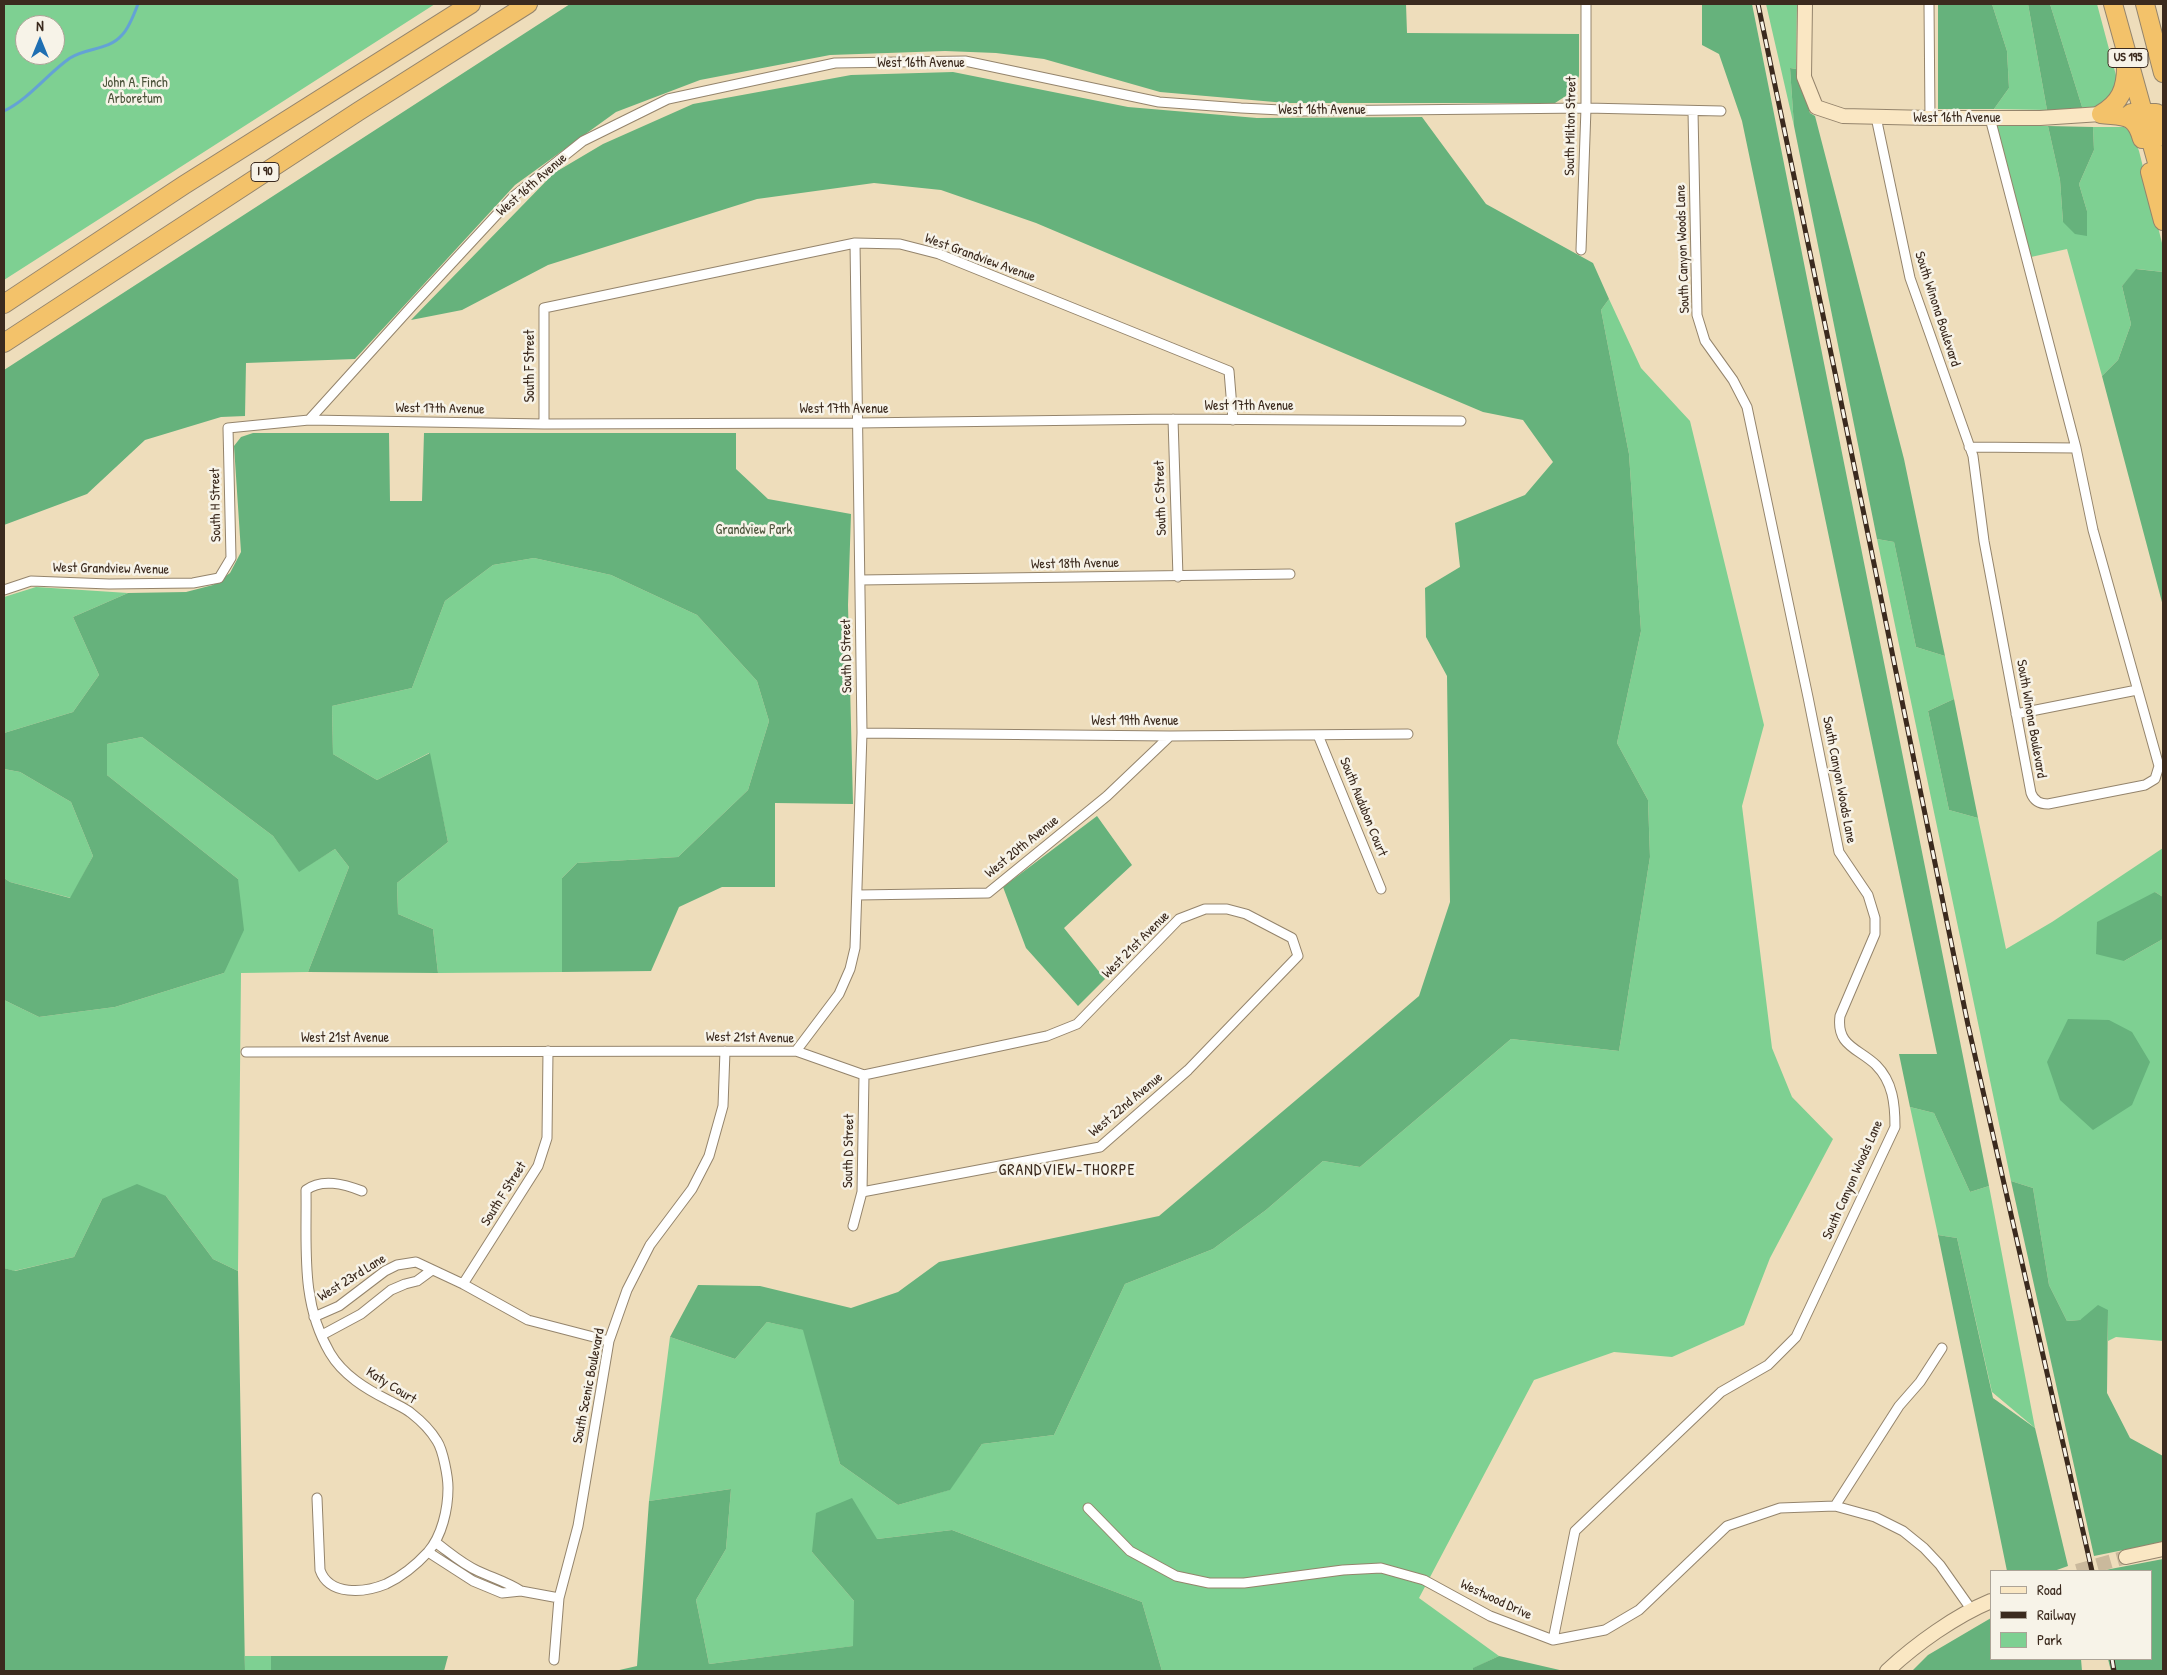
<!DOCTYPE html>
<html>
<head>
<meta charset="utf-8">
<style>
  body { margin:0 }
  #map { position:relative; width:2167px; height:1675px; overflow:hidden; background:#edb; font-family:"Patrick Hand",sans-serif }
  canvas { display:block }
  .frame { position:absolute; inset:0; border:5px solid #3b2a1e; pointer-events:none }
  .legend { position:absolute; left:1990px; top:1570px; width:162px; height:90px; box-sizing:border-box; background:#f7f3e8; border:1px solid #aca397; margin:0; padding:6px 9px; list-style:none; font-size:15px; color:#3b2a1e }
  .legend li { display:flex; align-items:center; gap:10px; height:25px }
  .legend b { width:25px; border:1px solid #aca397 }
  .north { position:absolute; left:15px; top:15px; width:50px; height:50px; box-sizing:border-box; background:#f7f3e8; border:1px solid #aca397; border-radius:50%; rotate:0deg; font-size:14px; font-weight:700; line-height:20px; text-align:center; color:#3b2a1e }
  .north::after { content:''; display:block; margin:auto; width:18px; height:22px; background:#1f6fb2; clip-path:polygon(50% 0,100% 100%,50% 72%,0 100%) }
</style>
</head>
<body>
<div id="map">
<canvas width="2167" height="1675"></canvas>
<div class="frame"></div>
<ul class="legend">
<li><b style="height:6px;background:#fae7c3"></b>Road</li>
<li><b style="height:6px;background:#3b2a1e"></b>Railway</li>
<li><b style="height:14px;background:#7ed092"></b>Park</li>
</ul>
<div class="north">N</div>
</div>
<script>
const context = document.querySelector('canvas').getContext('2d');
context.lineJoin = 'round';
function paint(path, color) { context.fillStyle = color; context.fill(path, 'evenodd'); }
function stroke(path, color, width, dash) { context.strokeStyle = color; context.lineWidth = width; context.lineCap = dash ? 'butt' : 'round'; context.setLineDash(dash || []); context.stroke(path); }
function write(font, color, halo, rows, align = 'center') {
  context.font = font + ' "Patrick Hand",sans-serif'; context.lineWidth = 5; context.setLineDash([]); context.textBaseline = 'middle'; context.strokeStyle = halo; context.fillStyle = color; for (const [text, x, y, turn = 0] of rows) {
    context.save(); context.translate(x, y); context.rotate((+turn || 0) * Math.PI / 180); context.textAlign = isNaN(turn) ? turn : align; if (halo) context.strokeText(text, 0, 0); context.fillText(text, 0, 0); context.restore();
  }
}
const green = new Path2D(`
  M4 4H435L4 280ZM25 25H55V55H25Z
  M1766 4H1797L1796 69 1790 68 1794 126Z
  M1992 4H2028L2047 110 1994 109 2009 88 2007 51Z
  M2050 4H2097L2117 79 2108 101 2094 109 2083 110Z
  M1995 125 2048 126 2060 180 2063 222 2087 211 2079 184 2094 150 2093 127H2124L2132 133 2139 151 2163 247V272L2137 269 2122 286 2131 324 2118 360 2102 376 2067 249 2031 257Z
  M1609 299 1641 368 1690 421 1764 725 1742 806 1772 1048 1792 1097 1833 1139 1770 1258 1744 1325 1672 1357 1614 1352 1534 1380 1419 1598 1499 1656 1474 1668 1473 1671H1162L1142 1602 952 1530 877 1539 812 1552 854 1601V1646L709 1664 696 1600 726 1549 731 1489 649 1501 670 1337 735 1359 767 1322 804 1330 840 1464 898 1505 949 1490 982 1444 1054 1435 1125 1284 1213 1249 1266 1210 1323 1161 1360 1167 1511 1039 1619 1051 1650 857 1648 800 1617 743 1641 631 1629 454 1601 310Z
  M1877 539 1894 542 1916 647 1945 656 1954 699 1928 711 1949 810 1978 818 2006 949 2052 922 2163 848V897L2155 892 2124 961 2163 939V1341L2116 1337 2108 1341V1310L2080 1320 2067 1321 2049 1285 2033 1188 2011 1181Z
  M534 558 611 575 697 615 757 681 769 721 748 790 678 857 577 863 562 878V972L438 973 433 929 398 914 397 883 448 842 429 753 377 780 333 754 332 706 412 688 445 601 493 565Z
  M36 587 128 593 73 617 99 675 73 712 4 733V597Z
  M142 737 273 836 299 871 335 849 349 867 308 972 241 973 238 1271 213 1259 166 1196 102 1199 74 1257 14 1271 4 1268V1000L39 1017 115 1007 224 973 238 879 107 775V744Z
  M4 769 20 772 71 802 93 856 71 898 10 882 4 878Z
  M1910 1107 1934 1113 1970 1192 1989 1186 2035 1428 1992 1392 1957 1238 1938 1235Z
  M245 1656H271V1671H245Z`);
const forest = new Path2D(`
  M570 4H1406L1407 33 1579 34V76L1572 92 1555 103H1286L1160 92 1044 59 996 53 945 51 830 55 700 80 616 112 515 185 355 359 246 363 245 416 221 417 145 440 87 494 4 525V370Z
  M1702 4H1752L1989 1186 1970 1192 1934 1113 1910 1107 1899 1054H1937L1742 121 1719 54 1702 45Z
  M1938 4H1992L2007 51 2009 88 1994 109H1938Z
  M2028 4H2050L2083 110H2047Z
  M1790 68 1796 69 1810 113 1815 116 1904 459 1945 656 1916 647 1894 542 1877 539 1794 126Z
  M953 72 1128 107 1257 118 1422 117 1486 204 1593 263 1609 299 1601 310 1629 454 1641 631 1617 743 1648 800 1650 857 1619 1051 1511 1039 1360 1167 1323 1161 1266 1210 1213 1249 1125 1284 1054 1435 982 1444 950 1490 898 1505 840 1464 803 1330 767 1322 735 1359 670 1337 698 1285 760 1286 851 1308 898 1292 939 1262 1159 1216 1419 996 1450 902 1447 676 1426 637 1425 588 1460 567 1455 523 1525 495 1553 462 1523 420 1483 412 1036 223 941 190 874 183 757 199 548 265 462 310 411 320 554 173 603 144 693 104 851 75Z
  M2048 126 2093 127 2094 150 2079 184 2087 211V236L2075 234 2063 222 2060 180Z
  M2136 269 2163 272V606L2102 376 2118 360 2131 324 2122 286Z
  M253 433H389L390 501H422L424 433H736V469L768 499 851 514 848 605 853 804 775 803V887H722L679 907 651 971 562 972V878L577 863 678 857 748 790 769 721 757 681 697 615 611 575 534 558 493 565 445 601 412 688 332 706 333 754 377 780 430 753 448 842 397 883 398 914 433 929 438 973 308 972 349 867 335 849 299 872 273 836 142 737 107 744V775L238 879 244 930 224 973 115 1007 39 1017 4 1000V878L10 882 70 898 93 856 71 802 20 772 4 769V733L73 712 99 675 73 617 128 593 186 592 213 585 230 573 241 552 234 446 241 437Z
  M1954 699 1978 818 1949 810 1928 711Z
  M1097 816 1132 865 1064 928 1105 979 1078 1006 1026 948 1003 887Z
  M2155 892 2163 897V939L2124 961 2096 954 2097 922Z
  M2068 1019 2109 1020 2132 1032 2150 1062 2132 1105 2093 1130 2060 1100 2047 1062Z
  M2011 1181 2033 1188 2049 1285 2067 1321 2080 1320 2098 1305 2108 1310 2107 1393 2130 1438 2163 1456V1542L2094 1556Z
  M137 1184 166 1196 213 1259 238 1271 245 1671H4V1268L15 1271 74 1257 102 1199Z
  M1938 1235 1957 1238 1993 1398 2035 1428 2068 1566 2054 1571H2007Z
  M731 1489 726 1549 696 1600 709 1664 853 1646 854 1601 812 1552 816 1513 852 1498 877 1539 952 1530 1142 1602 1162 1671H615L637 1666 649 1501Z
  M2163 1559V1671H2111L2108 1659H2151V1571H2100Z
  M1991 1618V1659H2081L2082 1671H1912L1928 1655Z
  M271 1656H448L444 1671H271Z
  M1499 1656 1564 1671H1473V1668Z`);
const stream = new Path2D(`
  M4 111C29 99 47 74 70 58 87 47 108 51 122 35 128 29 135 12 138 4`);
const secondaryTunnel = new Path2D(`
  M2077 1571 2126 1557`);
const street = new Path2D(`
  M1929 4 1930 118
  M1876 117 1910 278 1973 456 1984 541 2031 793C2034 801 2040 804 2048 804L2145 785 2155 779 2159 766 2093 530 2076 448 1990 118
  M1581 250 1586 108V4
  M1173 419 1178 577
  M309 420 413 305 514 196 583 141 668 99 835 63 965 61 1159 102 1241 108 1301 111 1586 108 1721 111
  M544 424V308L855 243 900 244 939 254 1229 371 1233 420
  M1969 447 2076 448
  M860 580 1290 574
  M4 590 31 581 109 584 193 583 219 578 231 558 228 428 309 420 544 424 857 423 1173 419 1461 421
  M2016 714 2137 690
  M862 733 1170 736 1408 734
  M1318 735 1381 889
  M858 895 988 893 1107 796 1170 736
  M796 1051 839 994 850 969 855 948 862 733 855 243
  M246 1052 796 1051 864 1075 1047 1036 1077 1024 1179 919 1205 909H1227L1246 914 1292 938 1298 956 1188 1070 1100 1147 862 1192
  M853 1226 862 1192 864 1075
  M463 1284 538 1166 547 1138 548 1051
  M314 1317 339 1306 385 1271 397 1265 416 1262 463 1284 528 1320 609 1341
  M322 1335 361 1314 391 1290 405 1284 417 1281 432 1270
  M317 1498 320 1570C329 1596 364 1593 386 1584 401 1577 416 1565 428 1552 442 1536 448 1509 448 1488 448 1477 443 1450 437 1441 431 1431 420 1420 411 1413 405 1408 395 1404 388 1400 366 1389 343 1375 330 1353 300 1302 307 1247 306 1190 322 1178 344 1184 362 1191
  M1835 1506 1899 1406 1920 1382 1942 1348
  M1088 1508 1130 1551 1176 1576 1209 1583H1244L1343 1570 1381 1568 1424 1580 1490 1616 1553 1640 1605 1630 1639 1610 1727 1526 1780 1508 1835 1506 1875 1517 1903 1531 1924 1548 1940 1565 1971 1609
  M435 1542C449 1552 462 1564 478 1571 493 1578 507 1582 521 1591
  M428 1552 473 1581 502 1593 521 1591 559 1598
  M1553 1640 1575 1531 1721 1392 1768 1365 1796 1337 1895 1127C1895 1104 1893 1082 1876 1065 1858 1048 1836 1046 1840 1016L1875 934V918L1868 895 1839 852 1808 697 1747 407 1733 380 1705 341 1697 315 1693 111
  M554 1660 559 1598 578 1526 609 1341 627 1290 650 1245 692 1189 709 1156 723 1106 725 1051`);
const secondary = new Path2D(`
  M1805 4 1804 77 1816 107 1843 116 1930 118H2040L2101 114
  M2126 1557 2163 1549
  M1887 1671C1916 1644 1955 1616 1991 1601`);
const highway = new Path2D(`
  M2113 4 2163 184
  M2145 4 2163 73
  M2131 113H2156L2163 136
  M2101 114C2124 117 2135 113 2142 139
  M2101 114C2120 103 2126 89 2126 67
  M2150 172 2163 221
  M4 304 184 185 471 4
  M4 343 359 111 528 4`);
const rail = new Path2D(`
  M1758 4 1838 387 1968 1025 2092 1571
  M2112 1659 2114 1671`);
const shields = [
  [2128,58,40],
  [265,172,28]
];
const shieldNames = [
  ["US 195",2128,58],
  ["I 90",265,172]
];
const streetNames = [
  ["West 16th Avenue",921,63],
  ["West 16th Avenue",1322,110],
  ["West 16th Avenue",1957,118],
  ["South Milton Street",1571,126,-89],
  ["West 16th Avenue",532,185,-41],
  ["South Canyon Woods Lane",1683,249,-92],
  ["West Grandview Avenue",980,258,20],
  ["South Winona Boulevard",1937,309,72],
  ["South F Street",530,366,-90],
  ["West 17th Avenue",1249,406],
  ["West 17th Avenue",440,409,1],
  ["West 17th Avenue",844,409],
  ["South C Street",1161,498,-92],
  ["South H Street",216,505,-91],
  ["West 18th Avenue",1075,564,-1],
  ["West Grandview Avenue",111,569,1],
  ["South D Street",847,656,-91],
  ["South Winona Boulevard",2031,719,80],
  ["West 19th Avenue",1135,721],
  ["South Canyon Woods Lane",1839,780,79],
  ["South Audubon Court",1363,807,68],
  ["West 20th Avenue",1022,847,-39],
  ["West 21st Avenue",1136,945,-45],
  ["West 21st Avenue",345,1038],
  ["West 21st Avenue",750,1038,1],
  ["West 22nd Avenue",1126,1105,-40],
  ["South D Street",849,1151,-89],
  ["South Canyon Woods Lane",1853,1180,-66],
  ["South F Street",504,1194,-58],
  ["West 23rd Lane",352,1278,-32],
  ["Katy Court",391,1386,32],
  ["South Scenic Boulevard",589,1386,-79],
  ["Westwood Drive",1496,1600,25]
];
const parkNames = [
  ["John A. Finch",135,83],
  ["Arboretum",135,99],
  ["Grandview Park",754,530]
];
const quarterNames = [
  ["GRANDVIEW-THORPE",1067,1171]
];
paint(green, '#7ed092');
paint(forest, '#66b27c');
stroke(stream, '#64a2d5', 3);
stroke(secondaryTunnel, '#cab99c', 14, [14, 7]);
stroke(street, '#94846c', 11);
stroke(secondary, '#94846c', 16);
stroke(highway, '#94846c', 20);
stroke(street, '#fff', 9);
stroke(secondary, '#fae7c3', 14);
stroke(highway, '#f3c26a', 18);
stroke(rail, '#3b2a1e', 5);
stroke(rail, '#f7f3e8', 3, [9]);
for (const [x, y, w] of shields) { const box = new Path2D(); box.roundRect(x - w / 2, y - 9.5, w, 19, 4); context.fillStyle = '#f7f3e8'; context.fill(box); stroke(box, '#3b2a1e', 1); }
write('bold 12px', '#3b2a1e', null, shieldNames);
write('14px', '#3b2a1e', '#f7f3e8', streetNames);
write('14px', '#4c543b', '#f7f3e8', parkNames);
context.letterSpacing = '1px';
write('16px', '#3b2a1e', '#f7f3e8', quarterNames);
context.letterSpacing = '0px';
</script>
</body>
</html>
